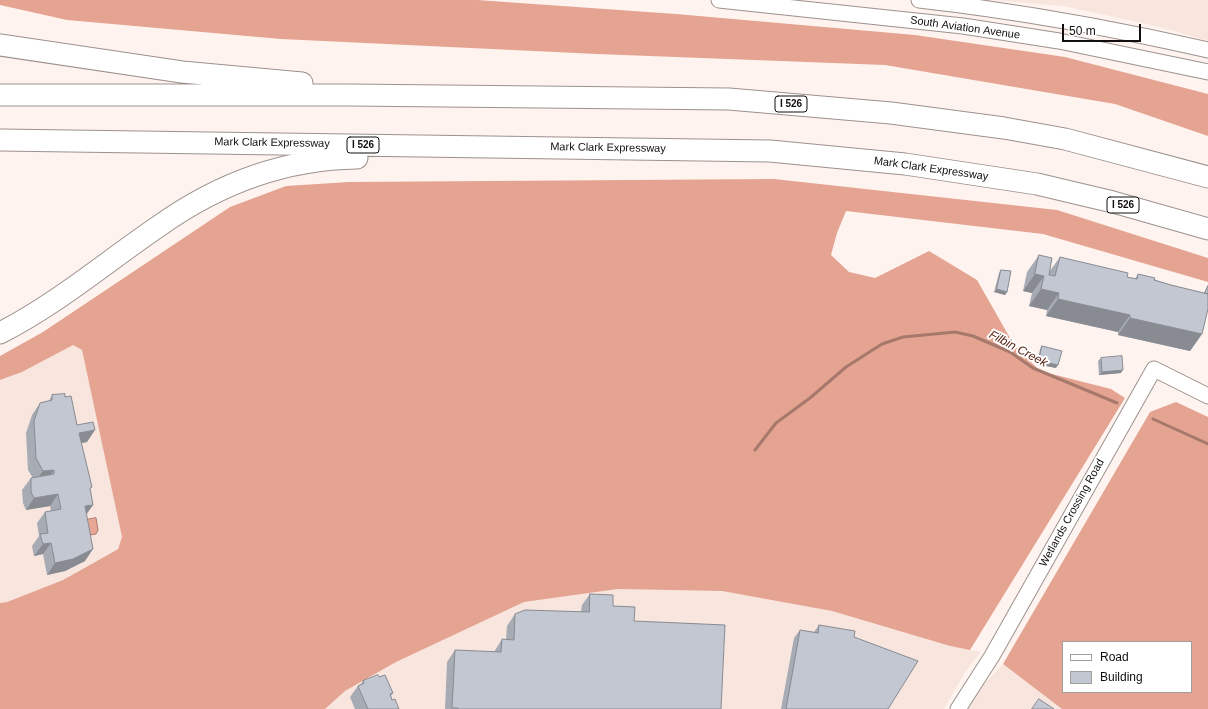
<!DOCTYPE html>
<html>
<head>
<meta charset="utf-8">
<style>
  body { margin:0 }
  #map { position:relative; width:1208px; height:709px; overflow:hidden; background:#fff3ef; font-family:Arial,sans-serif }
  canvas { display:block }
  .legend { position:absolute; left:1062px; top:641px; width:130px; height:52px; box-sizing:border-box; background:#fff; border:1px solid #a09f9e; margin:0; padding:5px 7px; list-style:none; font-size:12px; color:#120e0d }
  .legend li { display:flex; align-items:center; gap:8px; height:20px }
  .legend b { width:20px; border:1px solid #a09f9e }
  .scale { position:absolute; left:1062px; top:24px; width:79px; height:18px; box-sizing:border-box; border:2px solid #120e0d; border-top:0; padding-left:5px; font-size:12px; line-height:14px; white-space:nowrap; color:#120e0d; -webkit-text-stroke:3px #fff; paint-order:stroke }
</style>
</head>
<body>
<div id="map">
<canvas width="1208" height="709"></canvas>
<ul class="legend">
<li><b style="height:5px;background:#fff"></b>Road</li>
<li><b style="height:11px;background:#c2c7d1"></b>Building</li>
</ul>
<div class="scale">50 m</div>
</div>
<script>
const context = document.querySelector('canvas').getContext('2d');
context.lineJoin = 'round';
function paint(path, color) { context.fillStyle = color; context.fill(path, 'evenodd'); }
function stroke(path, color, width, dash) { context.strokeStyle = color; context.lineWidth = width; context.lineCap = dash ? 'butt' : 'round'; context.setLineDash(dash || []); context.stroke(path); }
function write(font, color, halo, rows, align = 'center') {
  context.font = font + ' Arial,sans-serif'; context.lineWidth = 4; context.setLineDash([]); context.textBaseline = 'middle'; context.strokeStyle = halo; context.fillStyle = color; for (const [text, x, y, turn = 0] of rows) {
    context.save(); context.translate(x, y); context.rotate((+turn || 0) * Math.PI / 180); context.textAlign = isNaN(turn) ? turn : align; if (halo) context.strokeText(text, 0, 0); context.fillText(text, 0, 0); context.restore();
  }
}
const built = new Path2D(`
  M992 0H1208V41L1160 27 1063 6Z
  M73 344 82 350 122 537 118 548 63 580 7 602 0 603V380L22 372Z
  M618 589 722 591 832 611 950 646 981 652 965 672 944 709H325L345 691 396 662 524 602Z
  M1003 664 1062 709H967L976 693Z`);
const forest = new Path2D(`
  M0 0H477L676 14 915 35 1065 57 1208 94V136L1115 104 885 65 597 54 281 39 67 20 0 5Z
  M774 179 1057 210 1208 258V282L1043 234 846 211 837 233 831 255 849 272 875 278 929 251 977 280 1014 345 1040 371 1111 389 1125 398 970 650 950 646 832 611 722 591 618 589 524 602 396 662 345 691 325 709H0V603L7 602 63 580 118 549 122 537 82 350 73 345 22 372 0 380V356L43 332 230 207 286 186 349 182Z
  M1176 402 1208 417V709H1062L1003 664 1150 412ZM1063 642H1191V692H1063Z`);
const water = new Path2D(`
  M96 518 98 530 96 534 84 536 81 521Z`);
const stream = new Path2D(`
  M1153 419 1208 444
  M755 450 776 423 810 398 846 367 882 344 903 337 955 332 973 336 1010 352 1033 368 1117 403`);
const minor = new Path2D(`
  M719 0 963 26 1059 41 1208 72
  M919 0C1017 11 1112 28 1208 50
  M958 709 992 656 1154 369 1208 396`);
const highway = new Path2D(`
  M0 45 182 72 302 83
  M0 95H350L729 99 891 113 1004 128 1065 139 1208 177
  M0 140 770 151 905 164 1037 184 1113 202 1208 229
  M0 333C57 304 106 262 159 226 218 184 284 159 357 158`);
const wall = new Path2D(`
  M1039 255 1049 272 1060 257 1127 277 1135 279 1138 274 1171 285 1204 293 1208 285V309L1202 334 1190 351 1118 335V332L1046 316 1047 310 1029 306 1032 293 1023 291 1027 272Z
  M1001 270 1007 292 1005 295 994 292 999 273Z
  M1042 346 1056 368 1037 364 1040 349Z
  M1101 358 1121 373 1099 375 1098 361Z
  M52 395 65 397 77 425 87 442 81 443 93 505 86 515 85 561 65 571 47 575 43 554 34 556 32 546 39 536 37 523 45 512 51 511 50 506 26 510 23 503 22 490 31 478H33L28 470 26 433 32 415 40 403 49 401Z
  M590 594 613 606 634 621 721 709H445L447 662 455 650 494 652 502 639 506 640 507 626 515 614 581 612 582 605Z
  M819 625 854 637 888 709H781L794 638 800 630 814 632Z
  M379 677 393 693 391 696 392 700 399 709H355L350 697 358 686 361 684 363 681Z`);
const shadedWall = new Path2D(`
  M1035 274 1044 276 1032 293 1023 291Z
  M997 289 1007 292 1005 295 994 292Z
  M1041 289 1059 293 1047 310 1029 306Z
  M1058 299 1130 315 1118 332 1046 316Z
  M1130 318 1202 334 1190 351 1118 335Z
  M1039 361 1058 365 1056 368 1037 364Z
  M1123 370 1121 373 1099 375 1102 372Z
  M95 430 87 442 71 445 79 433Z
  M54 470 46 481 35 482 43 471Z
  M58 494 50 506 26 510 34 498Z
  M93 505 85 516V506Z
  M51 543 43 554 34 556 43 544Z
  M93 549 85 561 65 571 47 575 55 563Z`);
const building = new Path2D(`
  M1039 255 1052 258 1049 275 1055 276 1060 257 1128 273 1127 277 1137 279 1138 274 1155 278 1154 280 1171 285 1208 294V309L1202 334 1130 318V315L1058 299 1059 293 1041 289 1044 276 1035 274Z
  M1001 270 1011 271 1007 292 997 289Z
  M1208 286V294L1205 293Z
  M1042 346 1062 351 1058 365 1039 361Z
  M1122 356 1123 370 1102 372 1101 358Z
  M65 394V397L71 396 77 425 93 422 95 430 79 433 92 487 90 488 93 505 85 506 93 549 73 559 55 563 51 543 43 544 40 534 48 533 45 512 61 509 58 494 34 498 31 492V478L54 474V470L43 471 36 458 34 421 40 403 52 400V395Z
  M590 594 613 595V606L635 607 634 621 725 625 721 709H458V708H452L455 650 501 652 502 639 514 640 515 614 525 610 589 612Z
  M819 625 855 631 854 637 918 661 888 709H786L800 630 818 633Z
  M378 675 379 677 385 675 393 693 390 694 392 700 395 699 399 709H368L358 686 364 683 363 681Z
  M1039 699 1054 709H1032Z`);
const shields = [
  [791,104,32],
  [363,145,32],
  [1123,205,32]
];
const shieldNames = [
  ["I 526",791,104],
  ["I 526",363,145],
  ["I 526",1123,205]
];
const streetNames = [
  ["South Aviation Avenue",965,28,8],
  ["Mark Clark Expressway",272,143,1],
  ["Mark Clark Expressway",608,148,1],
  ["Mark Clark Expressway",931,169,8],
  ["Wetlands Crossing Road",1072,513,-61]
];
const waterNames = [
  ["Filbin Creek",1018,349,28]
];
paint(built, '#f8e5de');
paint(forest, '#e4a491');
paint(water, '#e7a794');
stroke(water, '#a7796c', 1);
stroke(stream, '#a7796c', 3);
stroke(minor, '#9c918d', 17);
stroke(highway, '#9c918d', 23);
stroke(minor, '#fff', 15);
stroke(highway, '#fff', 21);
paint(wall, '#a7abb4');
paint(shadedWall, '#888b92');
paint(building, '#c2c7d1');
stroke(building, '#888b92', 1);
for (const [x, y, w] of shields) { const box = new Path2D(); box.roundRect(x - w / 2, y - 8, w, 16, 3); context.fillStyle = '#fff'; context.fill(box); stroke(box, '#120e0d', 1); }
write('bold 10px', '#120e0d', null, shieldNames);
write('11px', '#120e0d', '#fff', streetNames);
write('italic 12px', '#551d0b', '#fff', waterNames);
</script>
</body>
</html>
